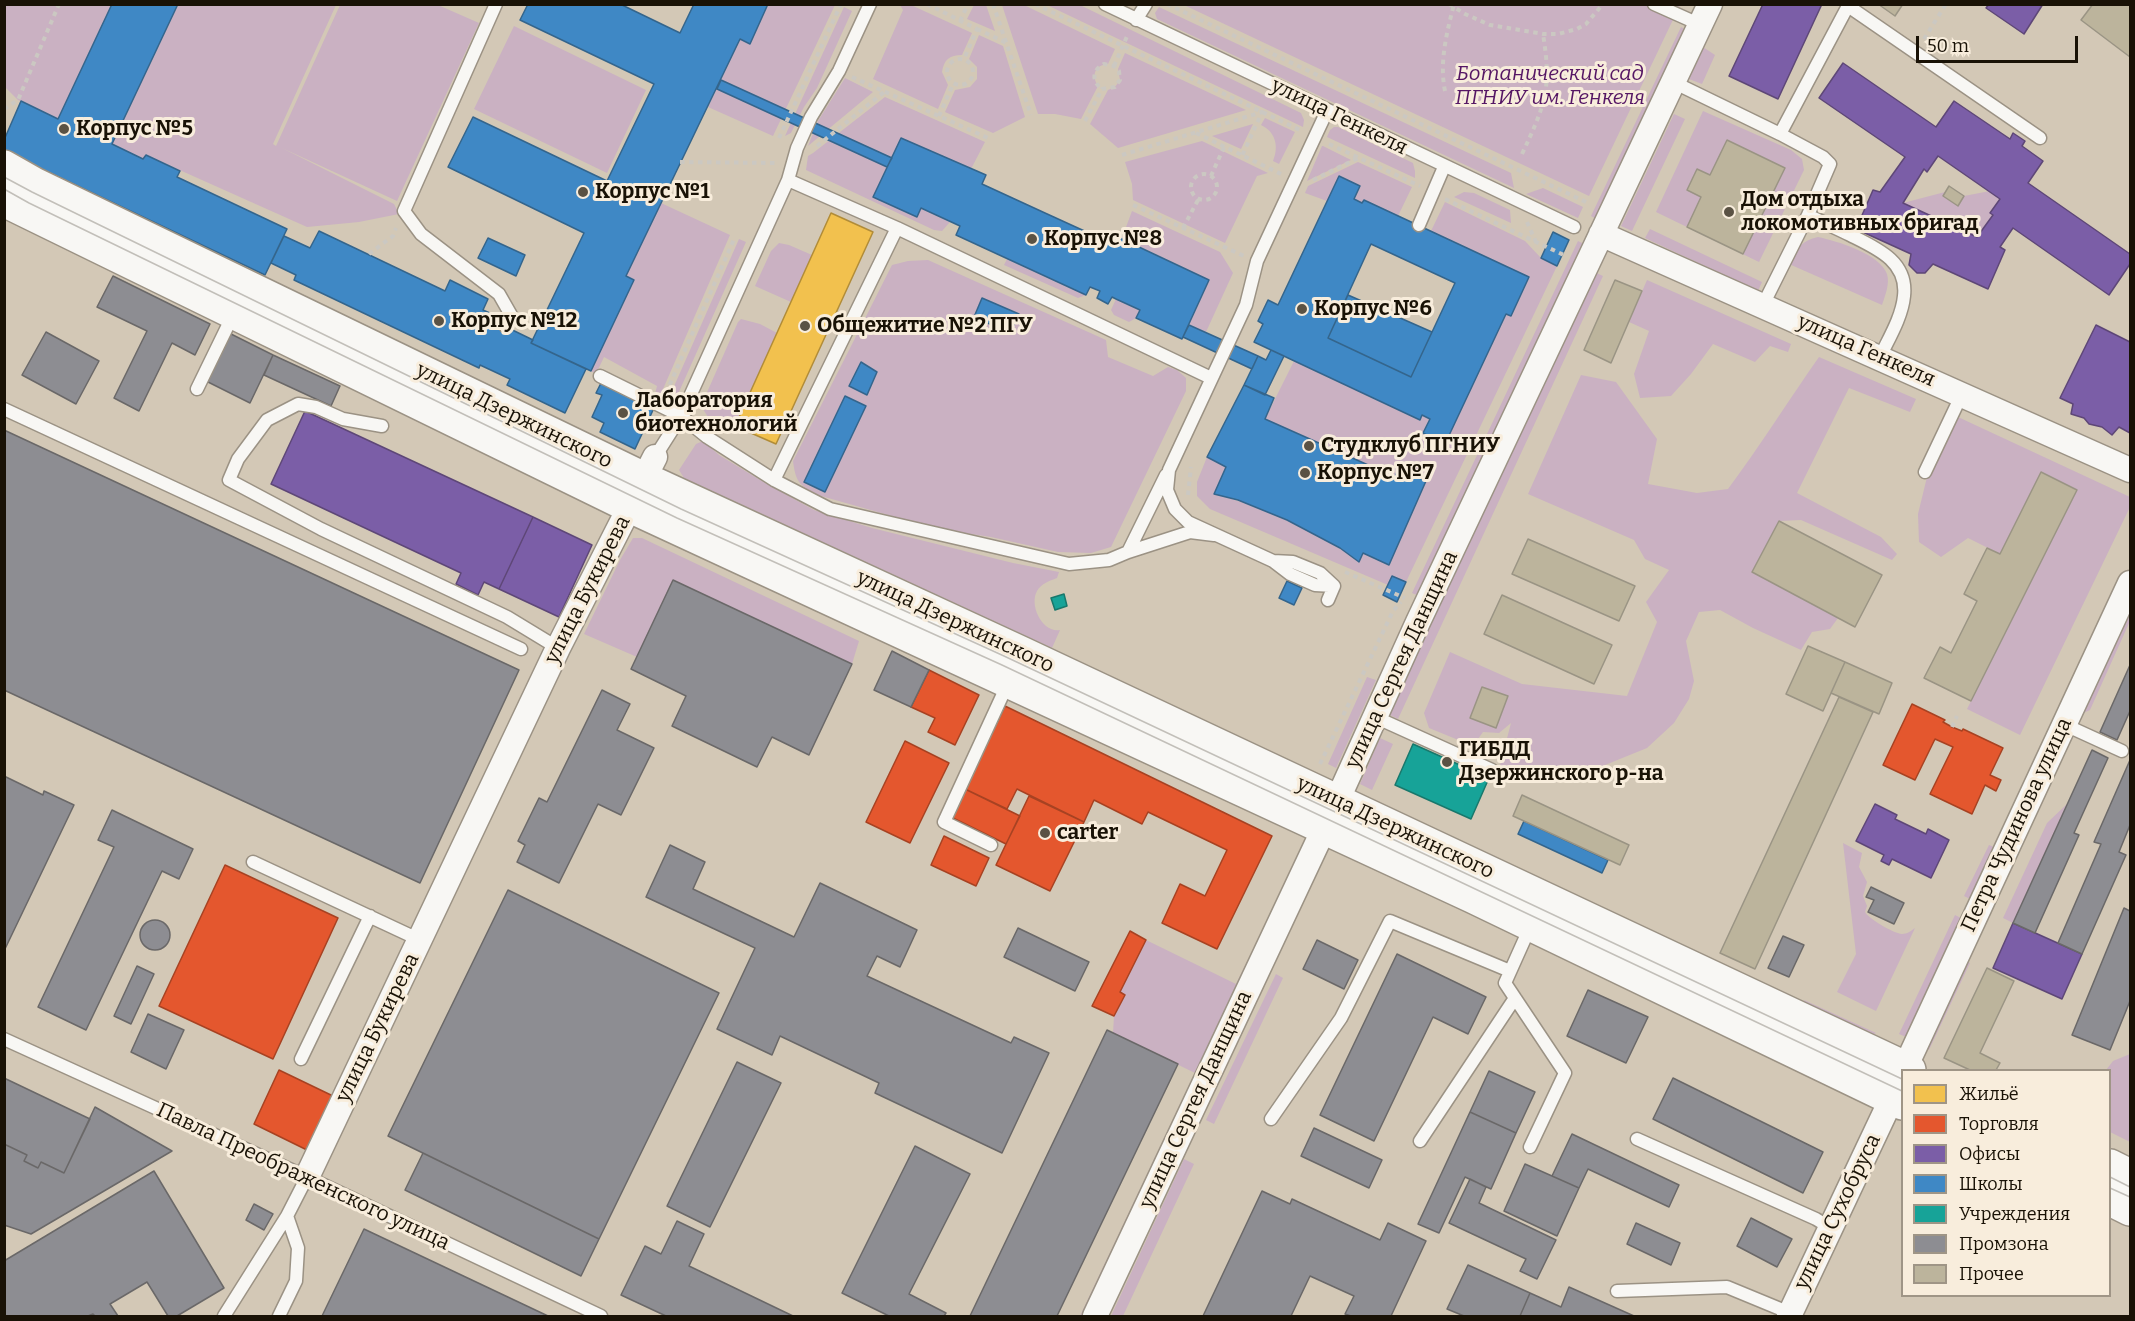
<!DOCTYPE html>
<html>
<head>
<meta charset="utf-8">
<style>
  body { margin:0 }
  #map { position:relative; width:2135px; height:1321px; overflow:hidden; background:#d3c8b6; font-family:Bitter,serif }
  canvas { display:block }
  .frame { position:absolute; inset:0; border:6px solid #191206; pointer-events:none }
  .legend { position:absolute; left:1901px; top:1069px; width:210px; height:228px; box-sizing:border-box; background:#f8eddc; border:2px solid #9f9586; margin:0; padding:8px 10px; list-style:none; font-size:18px; color:#191206 }
  .legend li { display:flex; align-items:center; gap:12px; height:30px }
  .legend b { width:30px; border:2px solid #9f9586 }
  .scale { position:absolute; left:1916px; top:36px; width:162px; height:27px; box-sizing:border-box; border:3px solid #191206; border-top:0; padding-left:8px; font-size:18px; line-height:21px; white-space:nowrap; color:#191206; -webkit-text-stroke:4px #f8eddc; paint-order:stroke }
</style>
</head>
<body>
<div id="map">
<canvas width="2135" height="1321"></canvas>
<div class="frame"></div>
<ul class="legend">
<li><b style="height:16px;background:#f2c14e"></b>Жильё</li>
<li><b style="height:16px;background:#e4572e"></b>Торговля</li>
<li><b style="height:16px;background:#7b5ea7"></b>Офисы</li>
<li><b style="height:16px;background:#3f88c5"></b>Школы</li>
<li><b style="height:16px;background:#17a398"></b>Учреждения</li>
<li><b style="height:16px;background:#8d8d92"></b>Промзона</li>
<li><b style="height:16px;background:#bcb49c"></b>Прочее</li>
</ul>
<div class="scale">50 m</div>
</div>
<script>
const context = document.querySelector('canvas').getContext('2d');
context.lineJoin = 'round';
function paint(path, color) { context.fillStyle = color; context.fill(path, 'evenodd'); }
function stroke(path, color, width, dash) { context.strokeStyle = color; context.lineWidth = width; context.lineCap = dash ? 'butt' : 'round'; context.setLineDash(dash || []); context.stroke(path); }
function write(font, color, halo, rows, align = 'center') {
  context.font = font + ' Bitter,serif'; context.lineWidth = 6; context.setLineDash([]); context.textBaseline = 'middle'; context.strokeStyle = halo; context.fillStyle = color; for (const [text, x, y, turn = 0] of rows) {
    context.save(); context.translate(x, y); context.rotate((+turn || 0) * Math.PI / 180); context.textAlign = isNaN(turn) ? turn : align; if (halo) context.strokeText(text, 0, 0); context.fillText(text, 0, 0); context.restore();
  }
}
const green = new Path2D(`
  M4 5H112L58 119 18 100 5 87Z
  M178 5H336L273 144 276 146 340 5H438L479 23 397 201 282 148 394 204 399 214 359 222 307 227 146 155 143 159 112 144Z
  M768 5H835L773 136 708 107 740 39 750 44Z
  M900 5H911L972 33 962 55C949 55 944 60 942 72L948 85 938 109 873 79 903 10Z
  M974 5H986L995 31 967 19Z
  M1002 5H1024L1115 49 1108 64C1095 65 1091 75 1098 86L1081 119 1055 114H1038Z
  M1047 5H1080L1301 113 1304 120 1303 127Z
  M1184 5H1680L1589 196Z
  M844 7 852 11 817 88 804 107 791 133 785 136Z
  M1159 7 1511 173 1514 188 1157 19 1155 13Z
  M514 26 646 90 607 173 474 109Z
  M1681 27 1689 32 1598 220 1591 216Z
  M979 35 1003 46 1025 117 993 133 945 112 955 90 970 87 977 79V67L969 59Z
  M1703 47 1715 55 1702 84 1689 79Z
  M1125 53 1246 110 1118 148 1090 124 1108 90 1115 87 1120 80 1118 69Z
  M845 78 873 92 808 146 818 121Z
  M885 97 985 142 971 169 901 139 874 197 916 217 921 208 950 222 942 231 934 230 806 170 808 156 813 153Z
  M1703 111 1791 150 1802 159 1804 170 1759 262 1656 212Z
  M1674 114 1685 119 1632 231 1621 226Z
  M1265 118 1295 132 1279 164 1273 161C1279 147 1276 132 1261 125Z
  M1253 124 1241 149 1212 136Z
  M1334 127H1338L1413 163 1415 171V178L1327 137 1330 130Z
  M1202 141 1268 173 1257 176 1225 243 1133 200 1132 184 1125 162Z
  M1323 146 1351 160 1307 181 1322 146Z
  M1358 162 1412 187 1398 216 1364 200 1362 203 1354 199 1360 186 1339 176 1327 201 1305 193 1308 186Z
  M1543 188 1583 207 1578 218 1526 194Z
  M1990 191 2000 199 1993 215 1977 237 1903 203 1945 192 1943 196 1958 206 1964 196Z
  M1464 192 1474 193 1510 210 1511 223 1454 197Z
  M1445 202 1525 241 1541 258 1557 266 1406 582 1392 576 1388 585 1210 509 1197 496V482L1207 457 1227 466 1215 494C1265 508 1316 531 1359 561L1363 553 1389 565 1426 481 1399 469 1395 477 1265 419 1294 361 1419 419 1422 415 1430 419 1423 433 1445 443 1506 314 1511 316 1529 277 1431 231Z
  M661 203 730 235 660 396 655 394 657 386 604 357 596 374 591 371 634 280 626 276Z
  M1132 211 1220 252 1233 273 1206 332 1189 325 1209 280 1122 238Z
  M1650 229 1762 282 1758 291 1645 238Z
  M1818 237C1837 241 1880 254 1887 274 1890 284 1885 296 1882 305L1789 264C1796 249 1802 240 1818 237Z
  M739 239 746 242 674 403 668 400Z
  M1578 241 1586 245 1419 596 1412 593Z
  M779 243 789 245 812 255 791 302 755 286 771 251Z
  M1007 259 1086 295 1078 298 1004 265Z
  M928 260 1106 340 1108 357 1153 376 1168 367 1177 370 1186 378V391L1111 547 1091 553 1058 552 991 537 938 529 821 496C801 486 796 485 793 461L892 265 908 261Z
  M1592 271 1603 276 1398 719 1386 713Z
  M1647 280 1791 344 1788 352 1770 346 1755 362 1713 344 1691 374 1671 396 1640 398 1634 374 1649 331 1629 322Z
  M1116 299 1140 310 1136 318 1129 322 1114 315 1111 310Z
  M741 319 760 324 777 333 733 430 708 417 701 406 738 322Z
  M1819 357 1916 399 1910 412 1849 388 1797 493 1881 537 1897 554 1892 560 1801 520 1779 521 1752 572 1838 618 1830 629 1812 632 1801 650 1753 628 1720 610 1699 612 1686 641 1694 681 1689 699 1674 723 1647 748 1573 778 1521 782 1498 773 1511 723 1499 733 1483 732 1473 746 1429 728 1424 713 1450 652 1522 684 1627 696 1657 622 1646 602 1669 570 1645 559 1634 540 1528 494 1581 375 1616 382 1657 439 1648 484 1697 493 1728 489C1760 446 1788 401 1819 357Z
  M1958 417 2130 497V507L2020 735 1967 709 2077 490 2041 472 2000 554 1968 538 1941 557 1919 542 1918 514 1927 477Z
  M703 441 719 455 765 483 814 510 872 528 1013 563 1059 572 1057 578C1049 581 1041 584 1037 591 1029 605 1042 633 1060 630L1052 648 684 478 679 470 696 444Z
  M633 538H642L859 641 852 664 673 580 637 657 584 634 620 560Z
  M2130 601V621L2090 710 2077 716Z
  M1367 677 1376 680 1336 768 1328 764Z
  M1380 738 1393 744 1372 790 1360 784Z
  M2068 803 2013 923 2003 918 2047 823Z
  M1843 843 1862 853 1859 867 1867 882 1863 896 1867 906 1865 912C1869 919 1893 933 1902 934 1907 934 1911 931 1915 928L1876 1011 1837 992 1856 954Z
  M1989 845 1994 847 1970 899 1964 896Z
  M1955 915 1961 918 1906 1037 1899 1034Z
  M1146 940 1236 984 1247 962 1253 965 1088 1316H1080L1195 1073 1113 1033 1114 1016 1125 995 1120 992Z
  M1968 962 1970 963 1929 1050 1927 1048Z
  M1276 974 1283 978 1214 1124 1206 1120Z
  M1804 1000 1876 1033 1870 1036 1805 1005Z
  M2130 1054V1142L2110 1132V1070H2106L2113 1061Z
  M1184 1159 1194 1164 1123 1316H1111Z`);
const homes = new Path2D(`
  M831 213 873 232 776 444 735 426Z`);
const shops = new Path2D(`
  M929 670 979 695 955 745 928 732 935 718 911 707Z
  M1912 704 1945 720 1943 722 1952 727 1962 731 1963 729 2003 748 1990 775 2001 780 1996 791 1985 785 1972 814 1930 794 1953 747 1935 739 1915 780 1883 765Z
  M1005 706 1272 836 1217 949 1162 923 1180 884 1205 896 1227 850 1148 812 1142 824 1094 800 1084 822 1017 789 1007 809 965 789Z
  M905 741 949 763 910 843 866 822Z
  M965 789 1020 816 1006 844 951 817Z
  M1029 796 1084 822 1050 891 996 865Z
  M944 836 989 858 976 886 931 865Z
  M225 865 338 918 273 1059 159 1006Z
  M1130 931 1146 940 1120 992 1125 995 1114 1016 1092 1006Z
  M279 1070 333 1096 307 1150 254 1124Z`);
const offices = new Path2D(`
  M1763 4H1822L1778 99 1729 76Z
  M1989 4H2043L2024 34 1986 8Z
  M1843 63 1936 127 1954 101 2010 139 2013 133 2025 141 2022 146 2043 161 2028 183 2130 254V264L2109 295 2013 228 2000 247 2005 250 1988 289 1933 264 1925 273H1917L1909 265 1911 254 1856 229 1873 190 1880 192 1905 157 1819 98ZM1938 156 2000 199 1990 213 1993 215 1977 237 1903 203 1924 169 1927 172Z
  M2096 325 2130 342V433L2119 427 2112 435 2102 427 2089 424 2084 418 2071 414 2073 404 2060 398Z
  M305 411 533 517 499 589 484 582 478 595 456 584 461 573 271 484Z
  M533 517 592 545 559 617 499 589Z
  M1875 804 1897 815 1895 819 1926 834 1928 829 1949 840 1931 878 1892 859 1889 865 1881 861 1884 855 1856 841Z
  M2013 923 2082 954 2062 999 1993 968Z`);
const schools = new Path2D(`
  M112 4H178L112 144 143 159 146 155 180 171 177 177 287 229 265 275 4 151V140L21 101 58 119Z
  M528 4H620L680 33 694 4H768L750 44 740 39 626 276 634 280 591 371 531 343 584 233 448 167 473 117 607 181 654 84 520 20Z
  M721 80 892 158 887 167 717 89Z
  M901 138 986 175 982 184 1045 213 1102 239 1105 231 1209 280 1182 339 1136 318 1140 310 1116 299 1112 297 1108 304 1097 298 1100 291 1090 287 1086 295 956 235 960 226 921 208 917 217 873 197Z
  M1339 176 1360 186 1354 199 1362 203 1364 200 1529 277 1511 316 1506 314 1445 444 1423 433 1430 419 1422 415 1420 420 1254 342 1263 324 1258 321 1268 300 1278 305ZM1371 244 1455 283 1411 377 1328 338Z
  M319 231 445 291 450 280 488 299 483 310 501 318 498 323 533 340 531 343 586 369 565 413 507 385 510 379 480 365 479 368 294 280 296 275 271 263 284 236 310 248Z
  M1553 232 1569 240 1557 266 1541 258Z
  M488 238 525 255 516 276 478 258Z
  M1348 295 1432 332 1411 377 1328 338Z
  M982 298 1019 314 1010 333 974 317Z
  M1189 325 1258 356 1252 369 1183 337Z
  M1271 350 1284 356 1265 395 1244 385 1258 356 1266 360Z
  M861 362 877 372 867 395 849 386Z
  M601 383 654 408 635 449 600 432 604 423 592 417 602 395 596 393Z
  M1244 385 1274 398 1265 419 1395 477 1398 469 1426 481 1389 565 1363 553 1359 562 1340 548 1287 520 1238 500 1214 494 1226 467 1207 457Z
  M845 396 866 406 825 492 804 482Z
  M1392 576 1406 582 1397 602 1383 595Z
  M1287 581 1302 588 1294 605 1279 598Z
  M1524 821 1608 860 1602 873 1518 834Z`);
const public = new Path2D(`
  M1064 594 1067 606 1055 610 1051 598Z
  M1413 744 1489 778 1471 819 1395 785Z`);
const industry = new Path2D(`
  M113 276 210 324 195 355 172 343 139 411 114 398 147 331 97 307Z
  M46 332 99 361 76 404 22 375Z
  M229 333 273 355 250 403 206 381Z
  M273 355 340 386 331 406 264 375Z
  M4 430 519 670 420 883 4 690Z
  M673 580 852 664 809 755 772 737 757 767 672 726 686 696 631 669Z
  M892 651 929 670 911 707 874 690Z
  M2130 665V711L2117 740 2100 732Z
  M602 690 630 704 617 730 654 748 621 815 598 804 559 883 517 862 525 845 518 841 539 798 547 802Z
  M2092 750 2108 758 2074 833 2079 835 2035 933 2013 923Z
  M2130 760V825L2119 852 2126 855 2082 954 2058 943 2101 844 2094 842Z
  M4 776 43 795 44 791 74 805 4 951Z
  M112 810 193 849 179 879 162 871 86 1030 38 1007 114 847 98 840Z
  M670 845 705 862 693 889 794 937 820 883 917 930 900 967 877 956 867 976 1011 1043 1014 1037 1049 1053 1002 1153 875 1093 879 1083 780 1036 772 1055 717 1029 755 948 646 897Z
  M1871 887 1904 903 1894 924 1868 912 1874 900 1866 897Z
  M508 890 719 993 599 1239 388 1136Z
  M2124 908 2130 911V1001L2110 1050 2072 1035Z
  M140 935a15 15 0 1 1 30 0a15 15 0 1 1-30 0Z
  M1018 928 1089 962 1075 991 1004 957Z
  M1783 936 1804 945 1789 977 1768 968Z
  M1317 940 1358 960 1344 989 1303 969Z
  M1397 954 1486 997 1468 1034 1433 1017 1374 1141 1320 1115Z
  M137 966 154 974 131 1024 114 1016Z
  M1588 990 1648 1017 1626 1063 1567 1036Z
  M148 1014 184 1030 166 1069 131 1052Z
  M1107 1030 1178 1064 1057 1316H970Z
  M737 1062 781 1083 710 1227 667 1206Z
  M1489 1071 1535 1092 1516 1133 1470 1112Z
  M4 1078 90 1119 64 1173 41 1162 38 1168 24 1161 27 1155 4 1144Z
  M1673 1078 1823 1152 1803 1193 1653 1119Z
  M95 1107 172 1151 31 1234 4 1225V1144L27 1155 24 1161 38 1168 41 1162 64 1173Z
  M1470 1112 1516 1133 1491 1189 1465 1177 1439 1233 1418 1224Z
  M1314 1128 1382 1160 1369 1188 1301 1156Z
  M1572 1134 1679 1185 1669 1207 1588 1169 1579 1188 1552 1176Z
  M915 1146 970 1174 909 1294 946 1313 944 1316H889L842 1293Z
  M423 1153 599 1239 581 1276 405 1190Z
  M1525 1164 1579 1188 1557 1236 1504 1211Z
  M154 1171 224 1288 177 1316H168L147 1282 110 1304 118 1316H95L93 1314 88 1316H4V1261Z
  M1470 1179 1486 1187 1479 1203 1556 1240 1537 1279 1520 1271 1526 1259 1449 1223Z
  M1262 1191 1290 1204 1292 1199 1380 1240 1388 1223 1426 1241 1391 1316H1351L1345 1314 1354 1296 1310 1276 1291 1316H1203Z
  M254 1204 273 1214 264 1230 246 1220Z
  M1751 1218 1792 1239 1777 1267 1737 1246Z
  M677 1221 704 1234 689 1266 793 1316H666L621 1295 645 1246 661 1254Z
  M1636 1223 1680 1243 1671 1265 1627 1244Z
  M364 1229 548 1316H322Z
  M1468 1265 1530 1293 1520 1316H1464L1447 1309Z
  M1569 1287 1634 1316H1520L1530 1293 1561 1307Z`);
const building = new Path2D(`
  M1878 4H1903L1895 16Z
  M2093 4H2130V57L2081 20Z
  M1727 140 1785 168 1743 254 1687 227 1701 197 1687 190 1697 169 1710 175Z
  M1949 186 1964 196 1958 206 1943 196Z
  M1615 280 1642 291 1611 363 1584 350Z
  M2041 472 2077 490 1971 701 1924 678 1940 647 1951 653 1977 601 1964 594 1987 548 2000 554Z
  M1779 521 1882 575 1855 627 1752 572Z
  M1528 539 1635 586 1619 621 1512 574Z
  M1502 595 1612 645 1594 684 1484 634Z
  M1808 646 1845 662 1823 711 1786 694Z
  M1845 662 1892 683 1879 714 1831 693Z
  M1482 687 1508 696 1496 728 1470 718Z
  M1839 697 1873 712 1755 969 1720 953Z
  M1522 795 1629 845 1620 865 1513 816Z
  M1987 968 2014 981 1980 1053 2000 1063 1996 1070H1970L1944 1058Z`);
const path = new Path2D(`
  M927 4 977 29 964 59
  M993 4 1031 115
  M1035 4 1300 130
  M1167 4 1586 202
  M1449 4 1465 14 1490 25 1543 34H1558L1577 29 1586 24 1603 4
  M960 21 968 4
  M977 29 1007 43
  M1924 39 1946 4
  M947 72a13 13 0 1 1 26 0a13 13 0 1 1-26 0Z
  M1114 66 1128 34
  M852 77 988 138
  M1445 91C1439 62 1447 32 1454 4
  M4 109 18 100 59 4
  M939 116 953 84
  M1085 121 1102 89 1115 87 1120 80 1119 71 1114 66 1104 64C1092 70 1091 81 1102 89
  M1196 133 1281 174
  M779 138 841 4
  M1329 144 1420 186
  M817 146 884 92
  M1522 154C1545 105 1552 89 1543 34
  M1122 155 1262 112 1242 156
  M680 162 776 163
  M1191 187a13 13 0 1 1 26 0a13 13 0 1 1-26 0Z
  M1211 176 1224 147
  M1313 180 1358 158
  M1445 199 1566 256
  M1133 205 1244 256
  M1527 222 1536 242
  M1183 228 1198 200
  M369 254 393 236 396 228
  M666 393 735 237
  M1188 495 1191 467
  M1345 572 1405 598
  M1952 727 1957 716
  M1320 764 1393 611 1401 602`);
const service = new Path2D(`
  M496 4 404 211 421 234 499 294 511 315 506 327
  M1105 4 1574 227
  M1654 4 1701 25
  M1849 4 1780 134 1823 157 1830 164 1808 215C1822 222 1836 228 1850 235 1876 248 1908 261 1904 296 1902 317 1889 338 1880 357
  M1848 6 2040 138
  M1136 20 1146 4
  M1673 82 1780 134
  M1327 111 1257 261 1246 305 1169 470 1167 490 1175 509 1188 522 1273 561 1290 574 1315 585 1334 586
  M788 180 897 228 1211 378
  M1419 225 1444 167
  M1763 305 1808 215
  M600 376 681 416 707 437 774 480 830 509 1069 564 1109 560 1128 552 1190 532 1214 535
  M197 389 234 313
  M4 409 521 649
  M382 426 343 419 316 407 298 404 267 420 238 459 229 480 321 529 507 617 558 648
  M655 457 681 416 788 180 797 148 811 117 839 71 870 4
  M1925 472 1962 394
  M774 480 897 228
  M1128 552 1166 475
  M1273 561 1293 562 1320 573 1334 586
  M1328 600 1334 586
  M1375 717 1492 770
  M2063 724 2122 751
  M991 845 944 822 1009 681
  M253 862 420 940
  M4 1039 307 1177 601 1316
  M301 1059 370 916
  M1271 1119 1341 1018 1390 921 1510 971
  M1637 1139 1816 1219 1829 1227
  M1420 1141 1515 998
  M1530 1147 1565 1073 1505 983 1531 925
  M1617 1291 1727 1287 1790 1313
  M224 1316 287 1216 307 1177
  M279 1316 296 1281 298 1248 287 1216`);
const minor = new Path2D(`
  M1601 234 2130 470
  M1904 1070 2130 583
  M307 1177 558 648 655 457
  M1095 1316 1337 801 1418 622 1710 4
  M1789 1316 1899 1083`);
const secondary = new Path2D(`
  M4 167 34 184 644 479 1021 653 1909 1070
  M4 200 630 506 1472 896 1902 1103
  M2110 1166 2130 1176
  M2110 1199 2130 1209`);
const tram = new Path2D(`
  M4 177 32 192 681 509 1004 656 1902 1079
  M4 189 29 203 677 518 1002 665 1902 1091
  M2110 1177 2130 1187
  M2110 1188 2130 1197`);
const markers = [
  [64,129,6,"#5a5244"],
  [583,192,6,"#5a5244"],
  [1729,212,6,"#5a5244"],
  [1032,239,6,"#5a5244"],
  [1302,309,6,"#5a5244"],
  [439,321,6,"#5a5244"],
  [805,326,6,"#5a5244"],
  [623,413,6,"#5a5244"],
  [1309,446,6,"#5a5244"],
  [1305,473,6,"#5a5244"],
  [1447,762,6,"#5a5244"],
  [1045,833,6,"#5a5244"]
];
const parkNames = [
  ["Ботанический сад",1550,74],
  ["ПГНИУ им. Генкеля",1550,98]
];
const streetNames = [
  ["улица Генкеля",1339,117,26],
  ["улица Генкеля",1866,351,24],
  ["улица Дзержинского",514,416,26],
  ["улица Букирева",588,590,-63],
  ["улица Дзержинского",955,622,25],
  ["улица Сергея Данщина",1402,660,-65],
  ["Петра Чудинова улица",2017,825,-65],
  ["улица Дзержинского",1395,828,25],
  ["улица Букирева",378,1028,-64],
  ["улица Сергея Данщина",1196,1100,-65],
  ["Павла Преображенского улица",303,1177,25],
  ["улица Сухобруса",1838,1212,-64]
];
const poiNames = [
  ["Корпус №5",76,129],
  ["Корпус №1",595,192],
  ["Дом отдыха",1741,200],
  ["локомотивных бригад",1741,224],
  ["Корпус №8",1044,239],
  ["Корпус №6",1314,309],
  ["Корпус №12",451,321],
  ["Общежитие №2 ПГУ",817,326],
  ["Лаборатория",635,401],
  ["биотехнологий",635,425],
  ["Студклуб ПГНИУ",1321,446],
  ["Корпус №7",1317,473],
  ["ГИБДД",1459,750],
  ["Дзержинского р-на",1459,774],
  ["carter",1057,833]
];
paint(green, '#cab1c2');
paint(homes, '#f2c14e');
stroke(homes, '#b18c38', 1.5);
paint(shops, '#e4572e');
stroke(shops, '#a74222', 1.5);
paint(offices, '#7b5ea7');
stroke(offices, '#5e4777', 1.5);
paint(schools, '#3f88c5');
stroke(schools, '#34658c', 1.5);
paint(public, '#17a398');
stroke(public, '#18786c', 1.5);
paint(industry, '#8d8d92');
stroke(industry, '#6a6868', 1.5);
paint(building, '#bcb49c');
stroke(building, '#9a9484', 1.5);
stroke(service, '#9b9284', 15);
stroke(minor, '#9b9284', 27);
stroke(secondary, '#9b9284', 36);
stroke(path, '#cbc8c2', 4, [4.5, 4.5]);
stroke(service, '#f8f7f4', 12);
stroke(minor, '#f8f7f4', 24);
stroke(secondary, '#f8f7f4', 33);
stroke(tram, '#c2bfb9', 1.5);
for (const [x, y, r, color] of markers) { const dot = new Path2D(); dot.arc(x, y, r, 0, 2 * Math.PI); context.fillStyle = color; context.fill(dot); stroke(dot, '#f8eddc', 2); }
write('italic 21px', '#551664', '#f8eddc', parkNames);
write('21px', '#191206', '#f8eddc', streetNames);
write('bold 21px', '#191206', '#f8eddc', poiNames, 'left');
</script>
</body>
</html>
